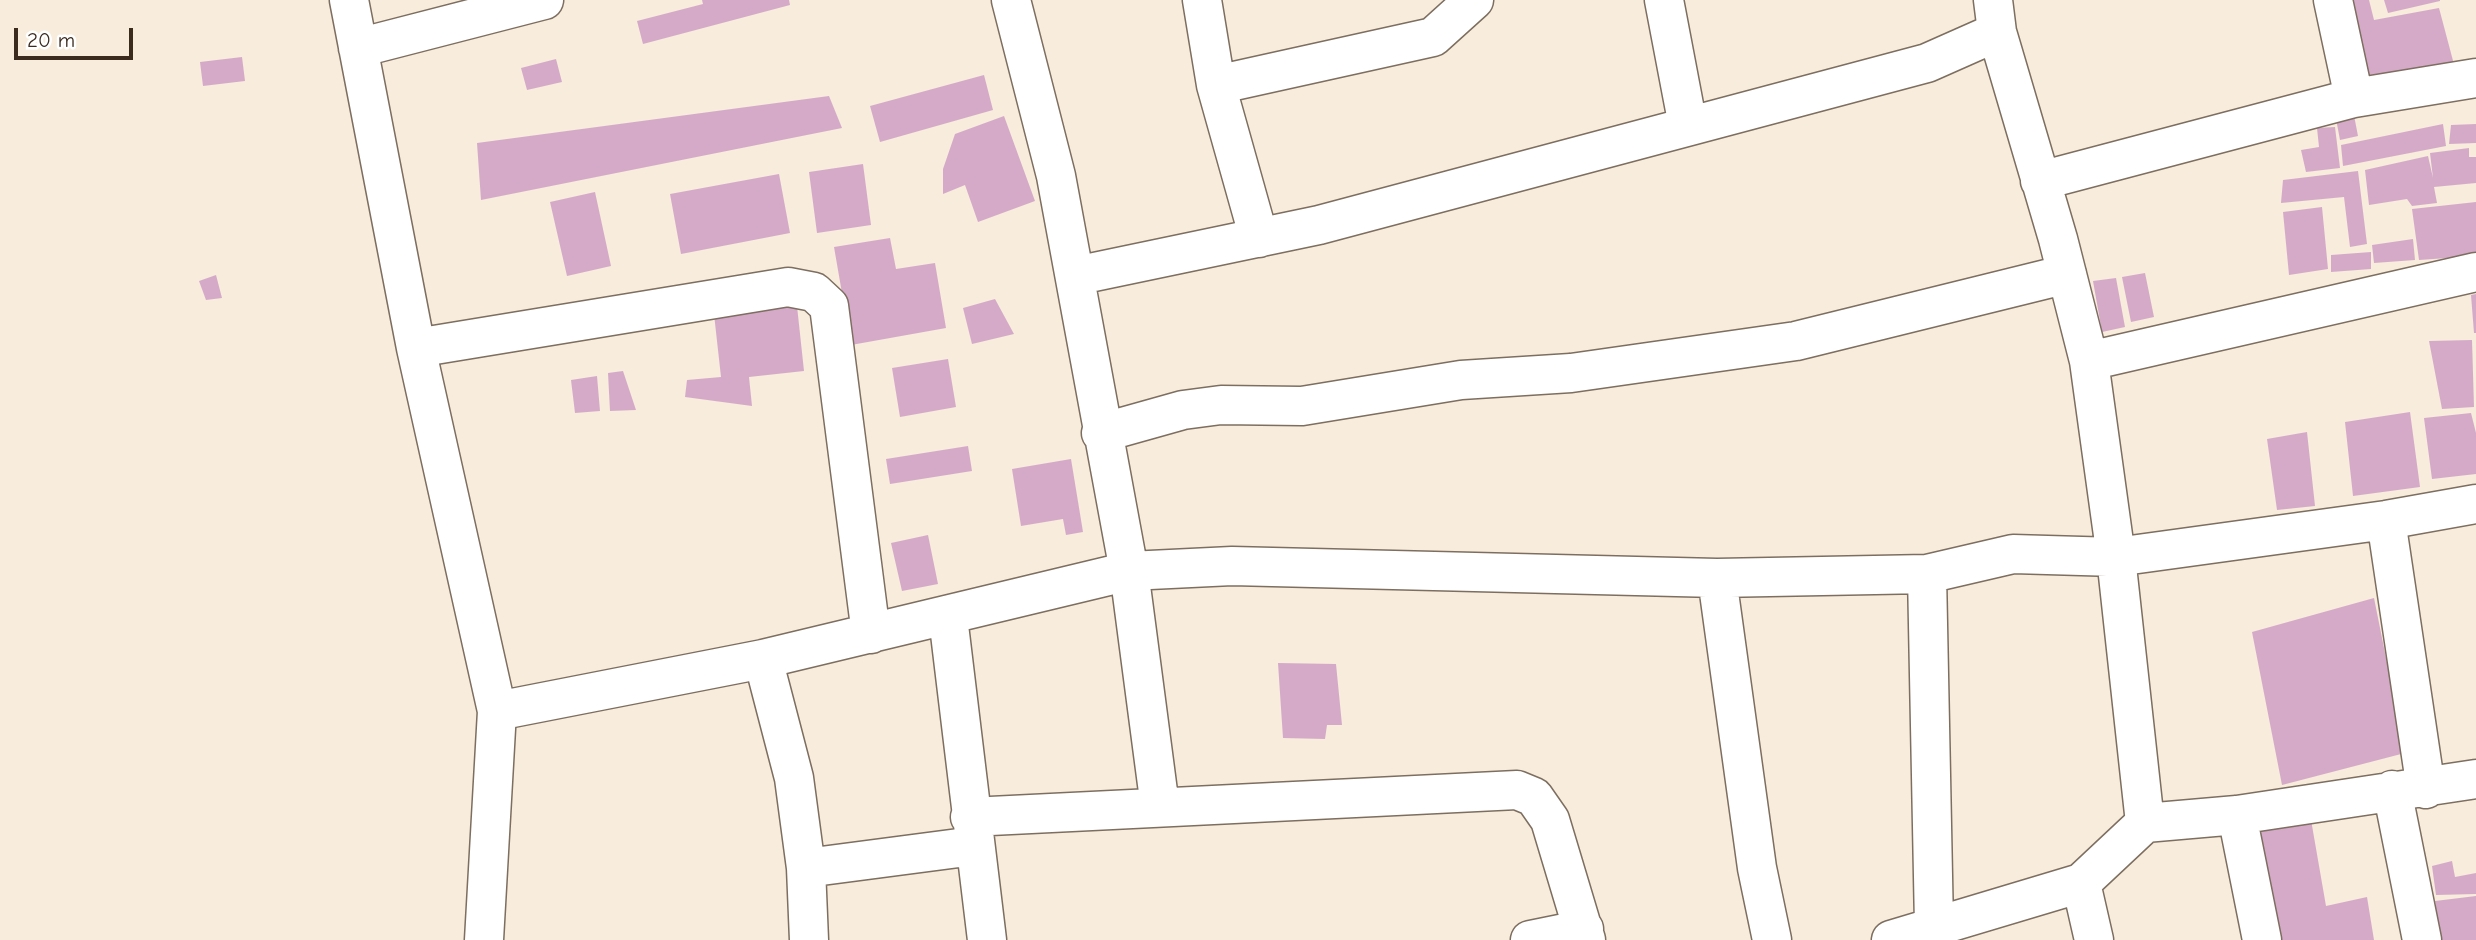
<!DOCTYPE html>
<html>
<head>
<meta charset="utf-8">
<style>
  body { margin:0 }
  #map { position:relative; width:2476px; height:940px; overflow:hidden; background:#f8ecdc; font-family:"Comic Neue",sans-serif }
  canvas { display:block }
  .scale { position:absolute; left:14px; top:28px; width:119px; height:32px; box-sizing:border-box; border:4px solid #3b2a1e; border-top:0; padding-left:9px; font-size:21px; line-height:24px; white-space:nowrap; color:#3b2a1e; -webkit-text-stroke:5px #fff; paint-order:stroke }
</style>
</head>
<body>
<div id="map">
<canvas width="2476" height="940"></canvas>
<div class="scale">20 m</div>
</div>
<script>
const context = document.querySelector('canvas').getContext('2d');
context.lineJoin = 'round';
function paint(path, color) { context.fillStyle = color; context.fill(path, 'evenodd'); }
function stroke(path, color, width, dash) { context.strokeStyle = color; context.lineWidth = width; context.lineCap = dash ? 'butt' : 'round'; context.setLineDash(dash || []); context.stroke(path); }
const building = new Path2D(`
  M702 0H789L790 5 643 44 637 21 703 4Z
  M2353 0H2369L2374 20 2439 8 2456 72 2368 86 2348 1Z
  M2384 0H2440V1L2388 13Z
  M242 57 245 81 203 86 200 62Z
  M556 59 562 82 527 90 521 68Z
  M984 75 993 110 880 142 870 106Z
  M829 96 842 128 481 200 477 143Z
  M2352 105 2358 136 2340 140 2334 108Z
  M1004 116 1035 201 978 222 965 185 943 194V169L955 134Z
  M2443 124 2446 146 2343 166 2341 145Z
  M2476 124V143L2449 144 2451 125Z
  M2335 127 2340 168 2306 172 2301 150 2319 147 2317 128Z
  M2469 148V157H2476V183L2434 187 2437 203 2412 206 2407 199 2369 205 2365 170 2428 156 2433 178 2430 153Z
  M863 164 871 225 817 233 809 172Z
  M2358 171 2367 244 2350 247 2344 197 2281 203 2283 180Z
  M779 174 790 233 681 254 670 194Z
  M595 192 611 266 567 276 550 202Z
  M2476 202V256L2419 260 2412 209Z
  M2322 207 2328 269 2289 275 2283 212Z
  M890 238 896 269 935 263 946 328 851 345 834 247Z
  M2413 239 2415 260 2374 263 2372 245Z
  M2371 252V269L2331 272V255Z
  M2145 273 2154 317 2131 322 2122 277Z
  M216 275 222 298 206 300 199 281Z
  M2116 278 2125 327 2102 332 2093 281Z
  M2476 294V333H2474L2471 295Z
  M995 299 1014 334 972 344 963 308Z
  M797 306 804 371 749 377 752 406 685 397 687 380 721 377 714 314Z
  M2472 340 2474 407 2442 409 2429 341Z
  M948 359 956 407 900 417 892 368Z
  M623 371 636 410 610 411 608 373Z
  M597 376 600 411 575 413 571 380Z
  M2410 412 2420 487 2353 496 2345 422Z
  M2471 413 2476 433V474L2432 479 2424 418Z
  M2307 432 2315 506 2277 510 2267 439Z
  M968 446 972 471 890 484 886 459Z
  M1071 459 1083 532 1066 535 1063 519 1021 526 1012 469Z
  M928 535 938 584 902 591 891 543Z
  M2374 598 2405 753 2282 785 2252 632Z
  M1278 663 1336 664 1342 725H1327L1325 739 1283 738Z
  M2310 814 2326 906 2367 897 2374 940H2271L2253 820Z
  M2452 861 2455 877 2476 873V894L2436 895 2432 866Z
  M2476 896V940H2440L2435 901Z`);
const street = new Path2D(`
  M349 0 416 348 497 711 484 940
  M1011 0 1056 176 1129 571 1160 807
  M1202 0 1216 85 1259 238
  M1664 0 1688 126
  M1993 0 1997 32 2058 239 2089 361 2116 557 2145 823
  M2333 0 2354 98
  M358 48 544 0
  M1216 85 1433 37 1474 0
  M2040 181 2354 98 2476 78
  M1075 276 1319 225 1927 63 1997 32
  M416 348 788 287 814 292 829 306 871 634
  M2089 361 2476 272
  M1101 433 1183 410 1221 405 1302 406 1461 380 1571 373 1796 341 2067 274
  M2386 520 2426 789
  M1927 574 1934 926 1937 940
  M1717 578 1757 868 1772 940
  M948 617 987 940
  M763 659 794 778 806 868 809 940
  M497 711 763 659 1129 571 1232 566 1717 578 1927 574 2013 554 2116 557 2386 520 2476 504
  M2392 790 2422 940
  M2237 815 2262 940
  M970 817 1517 790 1534 797 1550 820 1586 940
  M806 868 974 846
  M2081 883 2094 940
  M1530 940 1584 929
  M1891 940 2081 883 2145 823 2237 815 2476 779`);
paint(building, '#d5aac9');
stroke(street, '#7d6e60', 41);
stroke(street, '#fff', 38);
</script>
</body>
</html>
